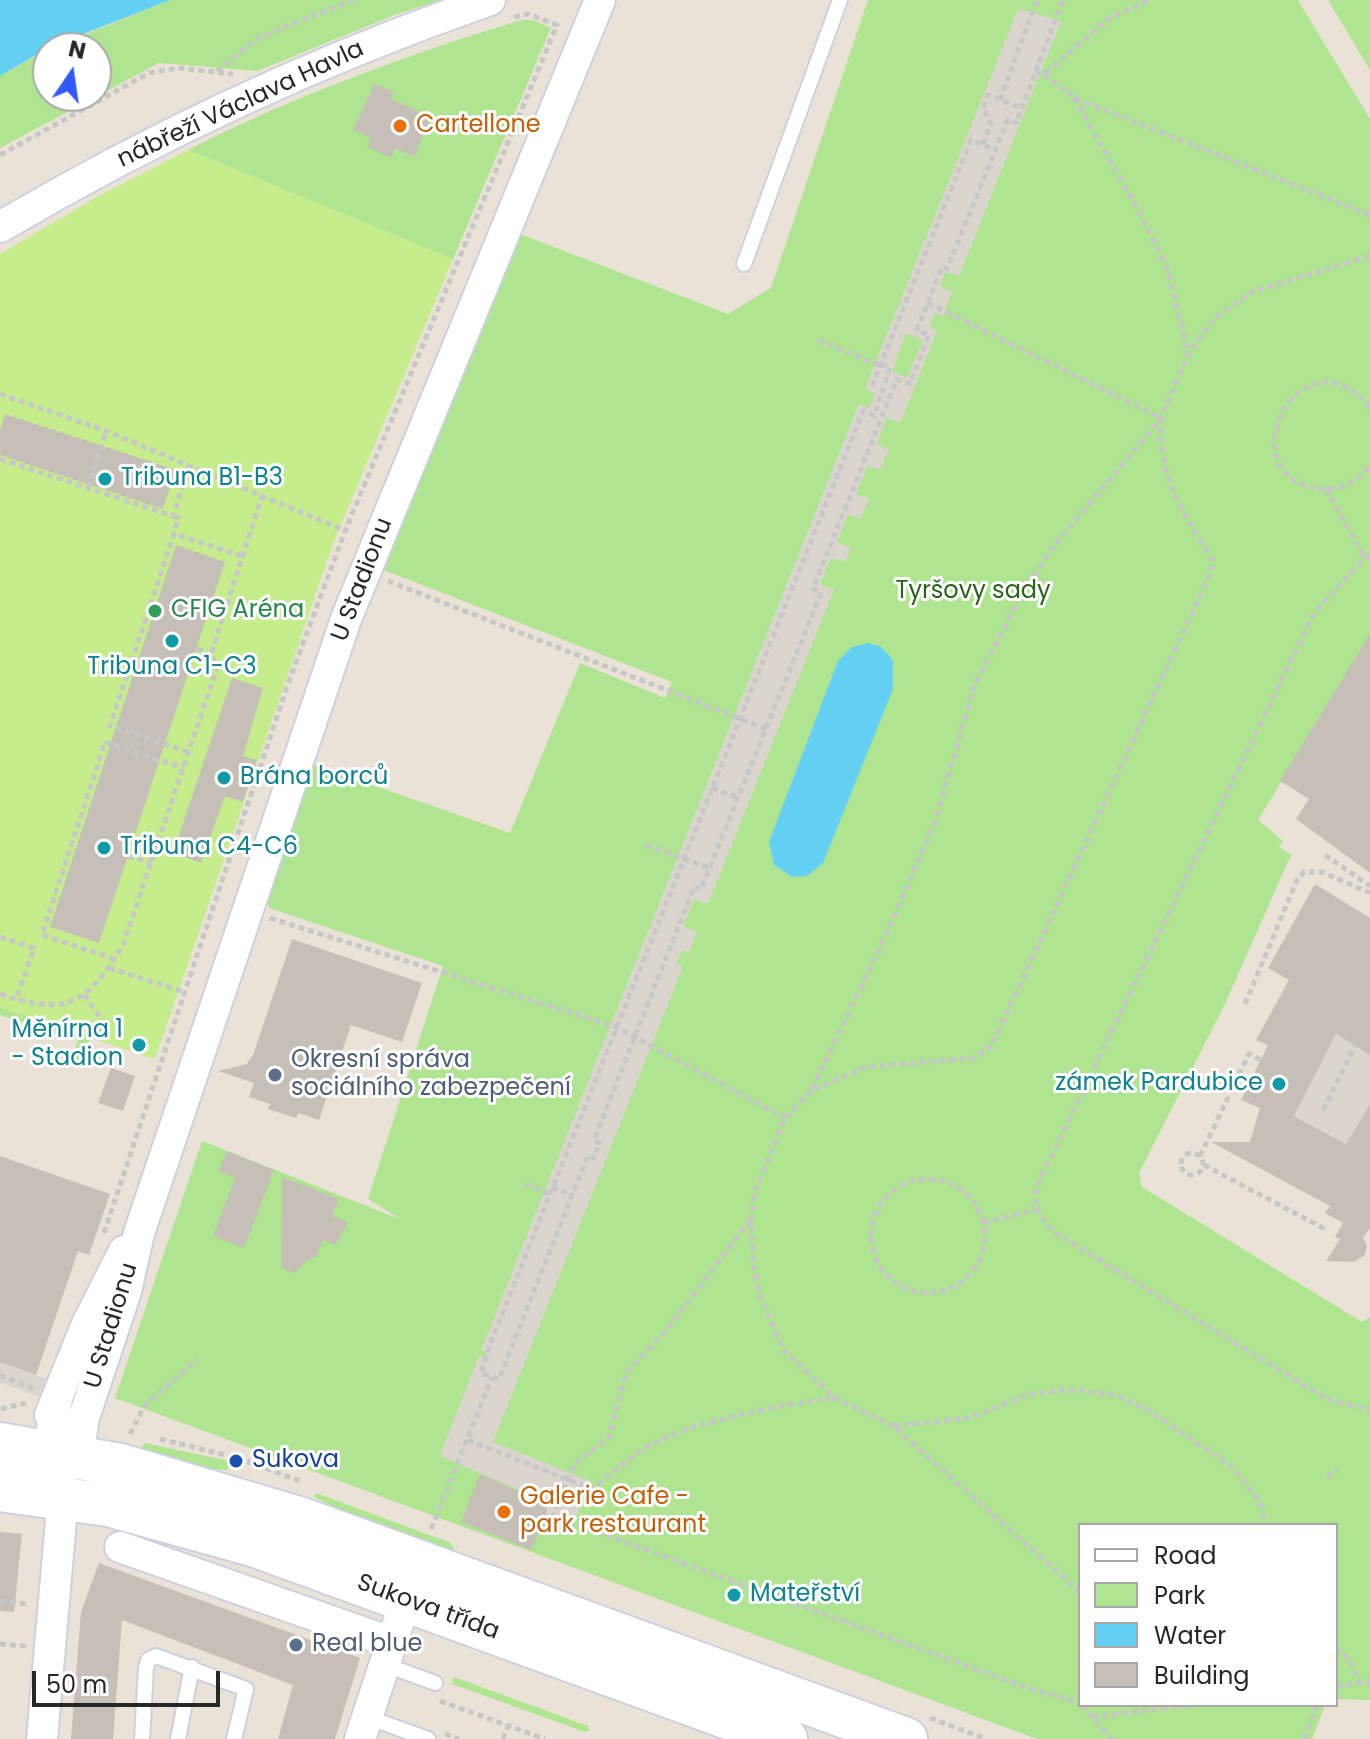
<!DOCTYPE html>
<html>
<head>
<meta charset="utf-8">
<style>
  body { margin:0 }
  #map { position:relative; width:1370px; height:1739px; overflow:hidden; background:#ebe2d7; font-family:Poppins,sans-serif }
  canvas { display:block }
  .legend { position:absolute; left:1078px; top:1523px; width:260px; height:184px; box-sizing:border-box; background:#fff; border:2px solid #a9a9a9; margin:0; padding:10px 14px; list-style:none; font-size:24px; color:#272727 }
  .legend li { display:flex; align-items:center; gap:16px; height:40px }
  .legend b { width:40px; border:2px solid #a9a9a9 }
  .north { position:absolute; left:32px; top:32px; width:80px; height:80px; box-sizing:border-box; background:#fff; border:2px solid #a9a9a9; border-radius:50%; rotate:13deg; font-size:22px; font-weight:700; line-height:32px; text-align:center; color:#272727 }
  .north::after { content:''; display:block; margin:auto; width:28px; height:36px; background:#305aff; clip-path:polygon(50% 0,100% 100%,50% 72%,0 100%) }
  .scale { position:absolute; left:32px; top:1671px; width:188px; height:36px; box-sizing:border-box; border:4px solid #272727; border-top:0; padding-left:10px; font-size:24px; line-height:28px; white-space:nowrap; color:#272727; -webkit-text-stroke:6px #fff; paint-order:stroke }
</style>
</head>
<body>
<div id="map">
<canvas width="1370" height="1739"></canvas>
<ul class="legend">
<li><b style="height:10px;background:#fff"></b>Road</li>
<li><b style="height:22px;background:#afe490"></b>Park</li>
<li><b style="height:22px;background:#64d0f3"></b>Water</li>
<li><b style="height:22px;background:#c5bfb7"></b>Building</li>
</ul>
<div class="north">N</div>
<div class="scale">50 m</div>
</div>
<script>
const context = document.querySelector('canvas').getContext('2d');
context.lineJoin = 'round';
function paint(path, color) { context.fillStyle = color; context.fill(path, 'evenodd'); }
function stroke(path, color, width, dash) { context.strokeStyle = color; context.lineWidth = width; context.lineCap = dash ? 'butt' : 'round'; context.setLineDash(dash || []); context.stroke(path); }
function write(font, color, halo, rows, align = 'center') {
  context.font = font + ' Poppins,sans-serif'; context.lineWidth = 6; context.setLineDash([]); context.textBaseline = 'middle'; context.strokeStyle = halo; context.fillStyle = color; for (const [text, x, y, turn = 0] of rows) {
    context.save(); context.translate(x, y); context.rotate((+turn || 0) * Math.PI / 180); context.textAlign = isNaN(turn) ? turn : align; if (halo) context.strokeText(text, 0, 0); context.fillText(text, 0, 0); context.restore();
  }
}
const green = new Path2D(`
  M170 0H441L397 14 257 71 159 63 0 148V76L48 49V96H96V48H52Z
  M868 0H1298L1370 119V636L1258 820 1283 841 1279 847 1291 855 1225 1004 1139 1173 1142 1187 1362 1322 1370 1317V1700L1336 1699V1525H1080V1705H1325L1312 1739H1037L115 1398 202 1141 402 1220 368 1199 443 966 269 908 267 896 312 764 510 833 580 663 665 698 672 682 381 569 520 234 728 314 771 288Z
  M1328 0H1370V70Z
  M521 20H533L551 28 453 259 188 150C294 96 407 55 521 20Z
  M0 1007 90 1037 86 1058 81 1061 73 1059 78 1040 0 1015Z
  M145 1443 229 1461 228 1470 183 1468 134 1455Z
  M316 1493 451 1543 456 1554 400 1539 314 1497Z
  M454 1677 588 1726 589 1730 585 1732 452 1684Z`);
const pitch = new Path2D(`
  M188 150 453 259 333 544 155 1059 0 1008V254L95 198Z`);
const plaza = new Path2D(`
  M1018 9 1061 21 959 276 945 272 940 286 952 292 943 316 935 313 929 327 937 331 900 423 886 418 877 444 889 449 880 470 867 466 856 494 869 499 861 519 848 514 837 542 851 548 845 562 831 558 820 584 834 590 708 904 694 899 683 926 697 932 689 953 682 950 676 964 683 967 493 1442 590 1481 571 1530 544 1519 546 1503 541 1499 440 1456 479 1356 484 1357 486 1352 481 1350 859 404 869 408 875 394 865 389ZM906 333 923 340 907 378 892 371Z
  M1336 1034 1370 1055V1104L1346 1144 1294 1116Z
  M0 1362 52 1381 46 1399 0 1383Z`);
const water = new Path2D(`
  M0 0H170L48 48 0 76Z
  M869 643 881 647 893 660V689L823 863 807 876 792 877 774 865 769 842 838 661 852 647Z`);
const building = new Path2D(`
  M374 84 394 92 391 99 431 117 414 157 395 148 391 158 367 147 371 138 353 130Z
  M5 414 176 470 163 509 0 455V431Z
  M176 545 225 562 99 943 50 927Z
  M1370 634V873L1296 819 1309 799 1280 781Z
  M232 678 263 688 243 756 257 760 243 802 225 796 201 863 173 853Z
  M1315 884 1370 918V1055L1336 1034 1294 1116 1346 1144 1370 1104V1228L1363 1238 1367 1245 1365 1255 1354 1262 1326 1261 1340 1239 1335 1237 1343 1223 1325 1213 1330 1206 1211 1142H1250L1260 1108 1241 1100 1268 1045 1256 1040 1289 980 1268 968Z
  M292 939 422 983 402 1042 351 1025 319 1120 298 1113 296 1118 268 1109 270 1104 249 1097 254 1083 218 1071 247 1064 253 1055Z
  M111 1068 135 1076 123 1111 98 1103Z
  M227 1151 274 1170 244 1248 213 1236 235 1178 219 1171Z
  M0 1156 110 1194 89 1255 78 1251 36 1375 0 1362Z
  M282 1177 339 1199 332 1216 348 1222 336 1245 323 1240 316 1257 307 1260 295 1273 281 1268Z
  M480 1474 546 1503 547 1511 531 1550 461 1522Z
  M0 1532 22 1534 14 1612 0 1611Z
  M99 1563 360 1658 335 1739H278L293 1685 122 1620 113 1739H71L81 1612Z`);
const path = new Path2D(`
  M217 71 258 38 353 0
  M1036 72 1044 74 1109 18 1150 0
  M1044 74 1074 98 1370 215
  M1074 98 1142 217 1168 270 1188 353
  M1000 100 1037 0
  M983 144 991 124 983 108 988 95 1022 108
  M0 155 149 73 178 68 233 74
  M928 303 1161 418
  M818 340 881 366
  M881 364 890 368 874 416 863 411 489 1347 481 1373 499 1379 588 1155 594 1158 600 1143 594 1140 694 887 701 889 821 593 813 589 897 379 910 384 929 335 917 330 942 267 947 269 1008 119 1016 123 1063 0
  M872 386 971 140 995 150
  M0 394 106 431 346 531
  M1370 407C1298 323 1223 480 1322 489 1342 490 1359 481 1370 465
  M0 459 173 516 189 466
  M88 488 106 431
  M1326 489 1365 558
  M173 516 178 518 174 534
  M1370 557 1365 558 1315 611 1035 1190 1036 1209 1052 1231 1327 1399 1370 1410
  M388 581 766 729
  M197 649 211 654
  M188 752 110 726 174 534 242 556
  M712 788 738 798
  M646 845 709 868
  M1325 855 1370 886
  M128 856 151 863
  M270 918 616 1027 785 1118
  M0 937 34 948 16 1000
  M115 959 42 935 105 742 183 768
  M109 968 185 992
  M0 994C67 1017 87 1004 123 945L217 668 211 654 262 496
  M84 995 104 1023 100 1040
  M1245 1004 1297 880 1304 872H1322L1370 893
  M812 1089 887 933 936 819 974 686 1024 590 1054 546 1161 418 1188 354 1213 320 1251 292 1370 256
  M1323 1110 1355 1046
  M1181 1164a11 11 0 1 1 22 0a11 11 0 1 1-22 0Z
  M1200 1156 1249 1054 1261 1060
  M1204 1165 1325 1229
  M871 1236a57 57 0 1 1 114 0a57 57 0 1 1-114 0Z
  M525 1184 550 1194
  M552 1187 572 1195
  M750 1220 668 1328 626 1373 609 1437 574 1464 553 1516 1033 1690 1080 1702
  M984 1223 1036 1209
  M104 1233 289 681 345 531 557 25 528 14 510 18
  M0 1375 34 1389
  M1 1409 26 1403
  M894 1426 968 1418 1030 1394 1071 1389 1118 1396 1146 1409 1232 1467 1259 1500 1266 1525
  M130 1434 145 1405 198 1359
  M160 1439 238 1458 303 1482
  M468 1440 592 1489C612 1474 631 1456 652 1444 692 1421 787 1404 834 1398
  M1327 1477 1337 1469
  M431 1529 492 1377
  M1080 1592 893 1426 835 1398 783 1350 759 1294 754 1267 751 1220 755 1192 785 1118 812 1090 866 1067 974 1058 992 1045 1211 572 1213 560C1182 513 1158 477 1161 418
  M0 1601 28 1604
  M0 1644 26 1646
  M1336 1647 1353 1666 1359 1682
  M1336 1686 1370 1682
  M440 1701 545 1739
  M1082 1705 1111 1739
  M1092 1717 1189 1705
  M930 1718 986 1739
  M445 1734 459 1739
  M503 1739 508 1726
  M1304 1739 1317 1705`);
const lane = new Path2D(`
  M744 264 840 0
  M386 1665 435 1683
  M367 1717 428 1739
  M142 1739 146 1668 148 1660 156 1656 246 1689 234 1739
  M178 1739 192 1667`);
const street = new Path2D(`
  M0 227C156 135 320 59 490 0
  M50 1415 87 1324 124 1251
  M0 1470 60 1472 78 1457 84 1417 126 1291 139 1233 346 619 600 0
  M120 1547 393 1643
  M42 1739 63 1497 51 1437 57 1399
  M360 1739 412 1581`);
const secondary = new Path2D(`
  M0 1444 120 1465 302 1519 906 1739
  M0 1490 108 1505 253 1545 786 1739`);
const markers = [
  [400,126,8,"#e8710a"],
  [105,479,8,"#0f9aa8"],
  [155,611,8,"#2e9e5b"],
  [172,641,8,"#0f9aa8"],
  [224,778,8,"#0f9aa8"],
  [104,848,8,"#0f9aa8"],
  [139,1045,8,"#0f9aa8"],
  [275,1075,8,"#5c6f8a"],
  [1279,1084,8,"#0f9aa8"],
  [236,1461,8,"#1a4fb4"],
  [504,1512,8,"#e8710a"],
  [734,1595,8,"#0f9aa8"],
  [296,1645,8,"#5c6f8a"]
];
const streetNames = [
  ["nábřeží Václava Havla",241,105,-25],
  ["U Stadionu",363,580,-69],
  ["U Stadionu",112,1326,-73],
  ["Sukova třída",428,1608,20]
];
const foodNames = [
  ["Cartellone",416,126],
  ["Galerie Cafe -",520,1498],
  ["park restaurant",520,1526]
];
const cultureNames = [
  ["Tribuna B1-B3",121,479],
  ["Tribuna C1-C3",172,668,"center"],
  ["Brána borců",240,778],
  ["Tribuna C4-C6",120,848],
  ["Měnírna 1",123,1031,"right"],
  ["- Stadion",123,1059,"right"],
  ["zámek Pardubice",1263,1084,"right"],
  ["Mateřství",750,1595]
];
const parkNames = [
  ["Tyršovy sady",973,592]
];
const leisureNames = [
  ["CFIG Aréna",171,611]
];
const serviceNames = [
  ["Okresní správa",291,1061],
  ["sociálního zabezpečení",291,1089],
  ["Real blue",312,1645]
];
const transitNames = [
  ["Sukova",252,1461]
];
paint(green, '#afe490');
paint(pitch, '#c5ed8b');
paint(plaza, '#dbd5ce');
paint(water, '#64d0f3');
paint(building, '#c5bfb7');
stroke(lane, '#ccd1e1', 18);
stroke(street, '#ccd1e1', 34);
stroke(secondary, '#ccd1e1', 46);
stroke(path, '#c7c7c7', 5, [6, 4]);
stroke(lane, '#fff', 14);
stroke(street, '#fff', 30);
stroke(secondary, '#fff', 42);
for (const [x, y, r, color] of markers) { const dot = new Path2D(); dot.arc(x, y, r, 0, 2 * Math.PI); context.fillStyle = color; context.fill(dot); stroke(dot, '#fff', 3); }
write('24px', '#272727', '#fff', streetNames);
write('24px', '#c56008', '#fff', foodNames, 'left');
write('24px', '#0d838f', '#fff', cultureNames, 'left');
write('24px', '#286516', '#fff', parkNames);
write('24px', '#27864d', '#fff', leisureNames, 'left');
write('24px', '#4e5e75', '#fff', serviceNames, 'left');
write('24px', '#164399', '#fff', transitNames, 'left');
</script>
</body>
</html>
